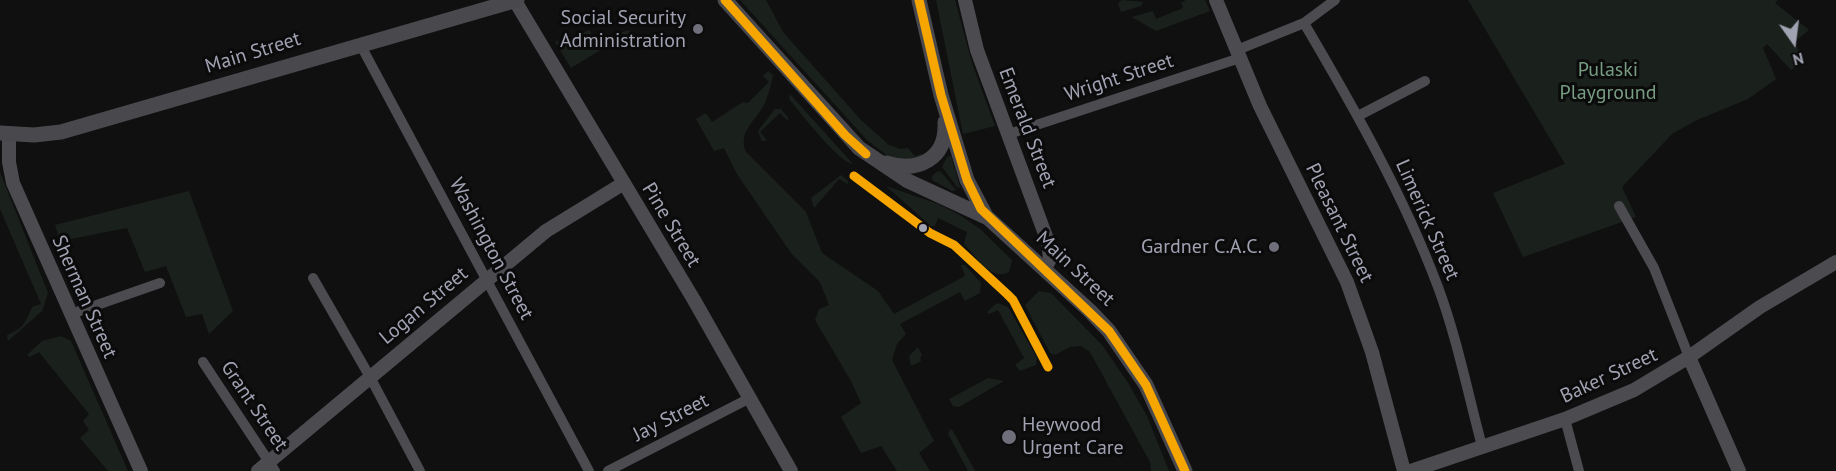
<!DOCTYPE html>
<html>
<head>
<meta charset="utf-8">
<style>
  body { margin:0 }
  #map { position:relative; width:1836px; height:471px; overflow:hidden; background:#101011; font-family:"PT Sans",sans-serif }
  canvas { display:block }
  .north { position:absolute; left:1764px; top:12px; width:60px; height:60px; -webkit-text-stroke:4px #0b0b0c; paint-order:stroke; rotate:166deg; font-size:16px; font-weight:700; line-height:24px; text-align:center; color:#a1a2b2 }
  .north::after { content:''; display:block; margin:auto; width:21px; height:27px; background:#a1a2b2; clip-path:polygon(50% 0,100% 100%,50% 72%,0 100%) }
</style>
</head>
<body>
<div id="map">
<canvas width="1836" height="471"></canvas>
<div class="north">N</div>
</div>
<script>
const context = document.querySelector('canvas').getContext('2d');
context.lineJoin = 'round';
function paint(path, color) { context.fillStyle = color; context.fill(path, 'evenodd'); }
function stroke(path, color, width, dash) { context.strokeStyle = color; context.lineWidth = width; context.lineCap = dash ? 'butt' : 'round'; context.setLineDash(dash || []); context.stroke(path); }
function write(font, color, halo, rows, align = 'center') {
  context.font = font + ' "PT Sans",sans-serif'; context.lineWidth = 6; context.setLineDash([]); context.textBaseline = 'middle'; context.strokeStyle = halo; context.fillStyle = color; for (const [text, x, y, turn = 0] of rows) {
    context.save(); context.translate(x, y); context.rotate((+turn || 0) * Math.PI / 180); context.textAlign = isNaN(turn) ? turn : align; if (halo) context.strokeText(text, 0, 0); context.fillText(text, 0, 0); context.restore();
  }
}
const green = new Path2D(`
  M740 0H766L783 32 861 120 889 145 900 149 908 148 915 156 921 154 923 156 913 162 889 157 867 140Z
  M936 0H955L972 63 995 126 963 134Z
  M1122 0 1143 2 1141 6 1121 12 1118 3Z
  M1186 0H1205L1210 11 1156 31 1132 17 1153 11 1156 19 1183 8 1181 3Z
  M1468 0H1778L1775 3 1809 30 1794 42 1804 60 1791 70 1767 44 1763 48 1776 79 1748 99 1697 120 1672 134 1622 187 1636 217 1523 257 1493 193 1565 164Z
  M590 30 593 41 629 30 630 39 602 49 571 68 555 42Z
  M768 71 773 75C771 84 769 94 765 103 757 120 737 131 746 152L806 212 822 253 878 291 894 314 965 276 961 265H965L981 283 980 293 965 301 960 292 900 324 906 334 897 344 892 360 934 441 919 453 930 471H897L881 446 861 453 841 417 861 403 851 381 815 320 819 309 829 305 820 282 791 253 737 174 724 148 714 151 696 119 706 113 712 122 743 102 748 103 769 82 763 76Z
  M790 94 853 164C838 162 801 113 789 99Z
  M775 109H781L789 119 787 120 780 113 760 132 767 140 762 141 758 131Z
  M951 156 960 187 958 188 942 167 947 157Z
  M938 171 941 172 956 190 952 191 932 180V176Z
  M0 172 48 293 42 311 8 341 7 335C23 329 26 322 32 307L41 304 0 209Z
  M841 175 848 181V184L839 179 814 208 811 198Z
  M886 186 938 204 958 214 980 229 1012 260 1009 272C991 282 976 256 964 244L967 232 938 218 935 226H931Z
  M189 191 233 311 209 334 202 314 186 317 166 266 145 272 127 228 60 241 55 225Z
  M1039 291 1051 293 1103 346 1128 383 1147 416 1169 471H1151L1150 462 1090 352 1081 346 1070 347 1055 355 1050 353 1025 305Z
  M997 303 1008 307 1037 358 1036 365 1020 371 1015 365 1024 358 998 310 989 314 987 312Z
  M61 336 71 341 128 471H108L80 438 89 430 83 421 89 414 39 352 30 357 27 355 42 341Z
  M918 347 922 355 920 358 921 361 911 366 909 356Z
  M988 378 1004 381 959 407 953 406 949 399Z
  M950 429 953 431 975 471H968L948 434Z`);
const minor = new Path2D(`
  M1304 23C1354 108 1403 194 1438 287 1457 338 1468 394 1482 446
  M360 44 589 471
  M1237 50 1304 23 1335 0
  M1358 116 1425 81
  M1009 134 1240 58
  M1619 206 1654 268 1689 357
  M313 278 370 377 420 471
  M71 314 160 283
  M203 362 275 471
  M1565 419 1579 471
  M608 471 750 398`);
const tertiary = new Path2D(`
  M965 0 977 50 1048 242 1050 259 1045 268
  M1216 0 1260 106 1347 282 1372 352 1404 471
  M515 1 694 300 791 471
  M9 134V162L13 183 141 471
  M1689 357 1739 471
  M258 471 546 231 624 183
  M1411 471 1565 419 1634 390 1689 357 1760 307 1836 262`);
const secondary = new Path2D(`
  M725 0 859 148 908 181 988 218 1090 311 1109 331 1146 385 1185 471
  M919 0 941 95 967 180 986 216
  M0 133 34 135 61 132 517 0
  M886 163C918 173 947 159 945 122`);
const bus1 = new Path2D(`
  M725 0 845 135 866 154
  M919 0 941 95 967 180 981 209 1109 331 1146 385 1185 471
  M854 176 930 233 954 245 1007 294 1013 300 1048 367`);
const markers = [
  [698,29,6,"#6e6f7a"],
  [923,228,5,"#a1a2b2"],
  [1274,247,6,"#6e6f7a"],
  [1009,437,8,"#6e6f7a"]
];
const poiNames = [
  ["Social Security",686,18],
  ["Administration",686,41],
  ["Gardner C.A.C.",1262,247],
  ["Heywood",1022,425,"left"],
  ["Urgent Care",1022,448,"left"]
];
const streetNames = [
  ["Main Street",253,53,-17],
  ["Wright Street",1119,78,-18],
  ["Emerald Street",1027,128,69],
  ["Limerick Street",1427,220,66],
  ["Pleasant Street",1339,223,64],
  ["Pine Street",671,225,59],
  ["Washington Street",491,249,62],
  ["Main Street",1075,269,43],
  ["Sherman Street",84,297,66],
  ["Logan Street",424,306,-40],
  ["Baker Street",1609,376,-25],
  ["Grant Street",254,406,56],
  ["Jay Street",671,418,-27]
];
const parkNames = [
  ["Pulaski",1608,70],
  ["Playground",1608,93]
];
paint(green, '#1a211c');
stroke(minor, '#4b4b50', 10);
stroke(tertiary, '#4b4b50', 14);
stroke(secondary, '#49494d', 15);
stroke(bus1, '#f7a600', 9);
for (const [x, y, r, color] of markers) { const dot = new Path2D(); dot.arc(x, y, r, 0, 2 * Math.PI); context.fillStyle = color; context.fill(dot); stroke(dot, '#0b0b0c', 2); }
write('20px', '#a1a2b2', '#0b0b0c', poiNames, 'right');
write('20px', '#a1a2b2', '#0b0b0c', streetNames);
write('20px', '#779d82', '#0b0b0c', parkNames);
</script>
</body>
</html>
